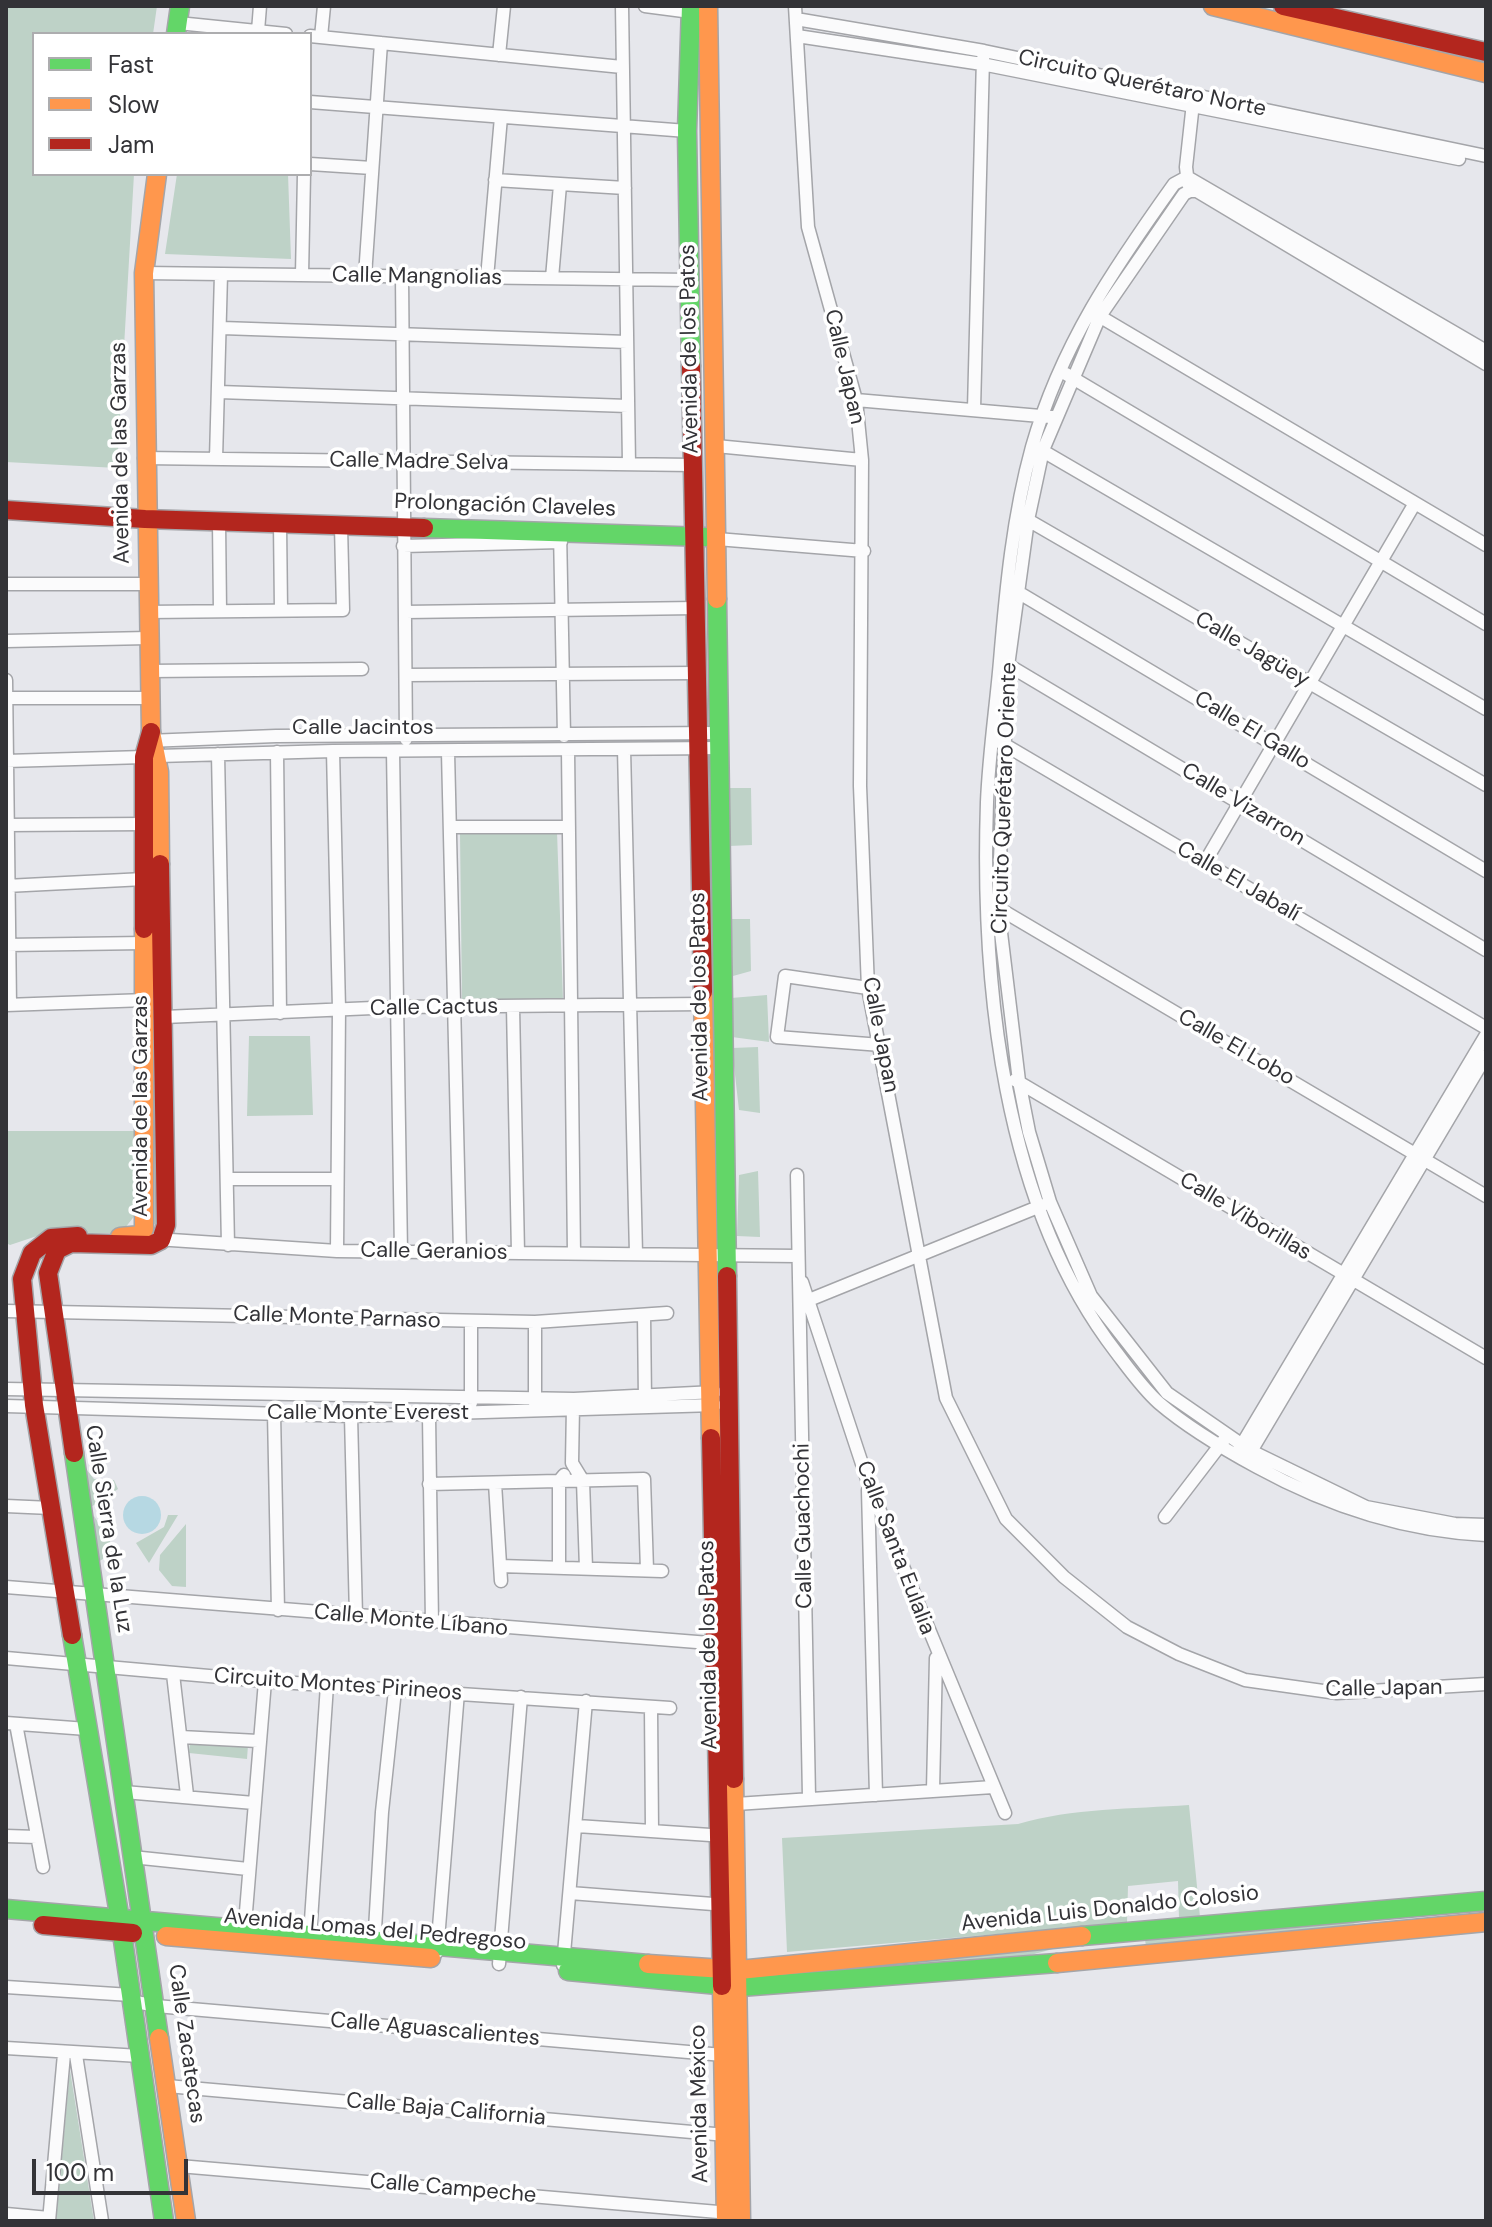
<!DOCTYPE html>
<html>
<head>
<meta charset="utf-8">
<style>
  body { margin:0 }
  #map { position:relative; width:1492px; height:2227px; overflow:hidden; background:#e6e7ec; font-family:"DM Sans",sans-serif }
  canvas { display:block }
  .frame { position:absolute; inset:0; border:8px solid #333337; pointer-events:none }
  .legend { position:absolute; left:32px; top:32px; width:280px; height:144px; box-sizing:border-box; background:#fff; border:2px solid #adadaf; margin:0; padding:10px 14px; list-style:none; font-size:24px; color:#333337 }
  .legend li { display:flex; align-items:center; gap:16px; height:40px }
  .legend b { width:40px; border:2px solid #adadaf }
  .scale { position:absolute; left:32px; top:2159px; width:156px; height:36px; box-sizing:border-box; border:4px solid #333337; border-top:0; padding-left:10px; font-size:24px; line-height:28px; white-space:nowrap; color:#333337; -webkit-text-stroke:6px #fff; paint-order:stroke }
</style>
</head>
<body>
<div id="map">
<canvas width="1492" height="2227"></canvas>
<div class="frame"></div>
<ul class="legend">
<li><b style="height:10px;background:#63d668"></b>Fast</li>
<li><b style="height:10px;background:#ff974d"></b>Slow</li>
<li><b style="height:10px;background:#b3261e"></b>Jam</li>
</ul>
<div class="scale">100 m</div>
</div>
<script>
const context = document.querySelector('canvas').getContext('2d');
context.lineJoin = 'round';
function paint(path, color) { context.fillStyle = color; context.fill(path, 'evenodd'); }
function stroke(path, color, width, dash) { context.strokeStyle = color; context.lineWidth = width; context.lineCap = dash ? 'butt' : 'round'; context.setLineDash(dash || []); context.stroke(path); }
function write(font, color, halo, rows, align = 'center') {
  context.font = font + ' "DM Sans",sans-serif'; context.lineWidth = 7; context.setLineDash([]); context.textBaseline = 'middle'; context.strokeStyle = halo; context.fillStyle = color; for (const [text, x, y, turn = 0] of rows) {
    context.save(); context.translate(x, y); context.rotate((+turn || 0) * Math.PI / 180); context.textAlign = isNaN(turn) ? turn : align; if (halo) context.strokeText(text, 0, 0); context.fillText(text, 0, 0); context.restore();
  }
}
const green = new Path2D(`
  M6 6H157L153 34H34V174H134L117 468 6 462Z
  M177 174H288L291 259 165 254Z
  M728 788H751L752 845 729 846Z
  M151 800 160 1226 154 1224 150 1059Z
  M557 832 563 1000 462 1002 460 833Z
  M731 919H750L751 971 733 976Z
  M767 995 769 1042 732 1037 731 998Z
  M249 1036H310L313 1115 247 1116Z
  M758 1047 760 1113 739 1110 732 1048Z
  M6 1131H136V1214L121 1233H46L10 1245 6 1243Z
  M758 1171 760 1237 737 1236 739 1175Z
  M83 1465 94 1479 114 1480 118 1489 91 1507Z
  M168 1515H178L149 1563 136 1543 164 1527Z
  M94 1516 116 1551 98 1562Z
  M186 1524V1587L172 1586 159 1570 160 1555Z
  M190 1742 248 1745 247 1759 189 1753Z
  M1189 1805 1200 1917 1179 1919 1178 1881 1128 1886 1127 1923 787 1952 782 1838 1018 1824C1072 1808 1133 1809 1189 1805Z
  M1392 1915V1919L1364 1921 1335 1929 1146 1946 1145 1940Z
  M1107 1938 1108 1943 1053 1949 1023 1957 752 1982 751 1976Z
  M70 2070 94 2221H56Z`);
const water = new Path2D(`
  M123 1515a19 19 0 1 1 38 0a19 19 0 1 1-38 0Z`);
const street = new Path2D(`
  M622 6 629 464
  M645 6 691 12
  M795 6 808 227 856 400 862 460 860 786 868 988 946 1398 1006 1519 1064 1577 1127 1627 1179 1654 1245 1680 1337 1693 1486 1684
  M796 19 984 51 1486 156
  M178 23 286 34
  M258 31 260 6
  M310 36 622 67
  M797 36 982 64 1459 159
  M321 37 324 6
  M499 55 504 6
  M310 102 687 131
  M310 164 372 168
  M1187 177 1174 184C1114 268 1061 345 1032 447 1013 516 1006 589 1000 661 996 708 989 754 987 802 981 983 1002 1204 1116 1352 1129 1369 1143 1389 1159 1403 1187 1427 1224 1449 1257 1467 1328 1506 1404 1531 1486 1535
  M1187 177 1486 351
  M495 180 625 188
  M1188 184 1186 167 1193 103
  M1190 191 1184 194 1100 316 1043 450 1028 520 1008 666 998 908 1019 1081 1029 1132 1050 1202 1091 1296 1167 1393 1251 1451 1366 1507 1455 1524 1486 1525
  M1190 191H1197L1486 364
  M144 273 690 280
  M302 275 304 174
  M365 276 381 43
  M402 276 406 739
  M487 278 501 117
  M552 278 560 185
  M1094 313 1486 545
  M222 328 627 342
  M1066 374 1486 624
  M219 392 628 406
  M856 400 1052 417
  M974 409 983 58
  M716 446 862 460
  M1036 447 1486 709
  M144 458 693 465
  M216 459 221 274
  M1021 516 1486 785
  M219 522 220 611
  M280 524 281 610
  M560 531 564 736
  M717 539 864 551
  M403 546 561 542
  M6 584H147
  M1011 588 1486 871
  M147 612 343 610 341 526
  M405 612 696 608
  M6 641 148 638
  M1003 662 1486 950
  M149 671 362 669
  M406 675 697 673
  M6 680 10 1005
  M6 698H150
  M147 741 276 736 720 733
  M1000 742 1486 1028
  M624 749 636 1254
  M568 750 574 1253
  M333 751 339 1009 337 1251
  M393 751 401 1252
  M277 752 280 1013
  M448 752 460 1252
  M218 754 228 1245
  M158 756 333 751 720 748
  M6 761 144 757
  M6 825 144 824
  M450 827H569
  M1205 862 1415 503
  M6 886 144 879
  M993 905 1486 1196
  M6 945 144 943
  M868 988 785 976 777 1037 881 1045
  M6 1005 146 1000
  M513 1007 518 1253
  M164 1017 396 1007 703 1004
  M1015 1080 1486 1358
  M797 1175 809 1797
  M228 1179H337
  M156 1239 337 1251 797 1256
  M802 1282 868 1482 1005 1813
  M804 1302 1043 1205
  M6 1311 535 1322 667 1313
  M644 1315 645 1401
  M6 1389 574 1399 715 1392
  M471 1403V1322
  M535 1404V1322
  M6 1406 351 1416 715 1405
  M573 1406 572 1463 583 1481 586 1568
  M274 1413 278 1610
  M351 1416 356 1616
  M429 1416 432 1623
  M1238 1451 1486 1035
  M1247 1458 1486 1056
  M495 1483 501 1581
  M429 1484 644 1479 647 1570
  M868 1490 876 1795
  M6 1506 51 1508
  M1165 1517 1224 1440
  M500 1566 662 1571
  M559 1567V1481L564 1475
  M6 1587 722 1644
  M6 1658 265 1681 670 1708
  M173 1674 187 1795
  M651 1708 652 1831
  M6 1723 87 1729
  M16 1724 43 1867
  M181 1737 258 1741
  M933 1790 936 1658
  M124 1792 254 1803
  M736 1804 993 1787
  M577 1826 725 1836
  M6 1836 37 1837
  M132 1857 248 1869
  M570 1893 726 1905
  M310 1935 327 1685
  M244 1936 265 1681
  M374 1946 382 1812 395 1690
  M437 1952 458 1692
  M499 1964 521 1697
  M563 1965 586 1701
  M6 1987 131 1995 136 2002 156 2006 723 2055
  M6 2048 140 2056
  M76 2055 102 2221
  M167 2086 726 2135
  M179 2166 730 2213
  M6 2214 49 2218
  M49 2221 64 2054`);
const fast = new Path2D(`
  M691 6 687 131 691 366
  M176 34 180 6
  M424 528 706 537
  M717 599 727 1276
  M74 1453 159 2038
  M72 1635 120 1920 164 2221
  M6 1909 648 1964
  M1082 1936 1486 1901
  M568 1971 740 1987 1057 1963`);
const slow = new Path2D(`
  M708 6 717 599
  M1213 6 1486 73
  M157 174 144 273 151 732 159 772 160 864
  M703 992 711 1438
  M120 1237 141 1235 144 1229V929
  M734 1779 741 2221
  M166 1936 431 1958
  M1057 1963 1486 1922
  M648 1964 739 1970 1082 1936
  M722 1986 726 2221
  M159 2038 186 2221`);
const jam = new Path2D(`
  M1283 6 1486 52
  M691 366 703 992
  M6 510 145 519 424 528
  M144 929V757L151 732
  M727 1276 734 1779
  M711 1438 722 1986
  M74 1453 48 1273 57 1250 71 1243 151 1245 161 1240 166 1225 160 864
  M72 1635 34 1405 22 1279 32 1253 51 1238 78 1236
  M43 1925 133 1933`);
const streetNames = [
  ["Circuito Querétaro Norte",1142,84,12],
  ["Calle Mangnolias",417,277,1],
  ["Avenida de los Patos",690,349,-91],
  ["Calle Japan",844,367,77],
  ["Avenida de las Garzas",121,453,-91],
  ["Calle Madre Selva",419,462,1],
  ["Prolongación Claveles",505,506,2],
  ["Calle Jagüey",1252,650,30],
  ["Calle Jacintos",363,728],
  ["Calle El Gallo",1252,731,31],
  ["Circuito Querétaro Oriente",1005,798,-88],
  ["Calle Vizarron",1243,805,31],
  ["Calle El Jabalí",1238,882,30],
  ["Avenida de los Patos",700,997,-91],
  ["Calle Cactus",434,1008,-1],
  ["Calle Japan",880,1035,79],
  ["Calle El Lobo",1236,1048,30],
  ["Avenida de las Garzas",141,1106,-90],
  ["Calle Viborillas",1245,1217,31],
  ["Calle Geranios",434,1252,1],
  ["Calle Monte Parnaso",337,1318,2],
  ["Calle Monte Everest",368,1413],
  ["Calle Guachochi",804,1526,-91],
  ["Calle Sierra de la Luz",108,1529,81],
  ["Calle Santa Eulalia",895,1548,69],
  ["Calle Monte Líbano",411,1621,5],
  ["Avenida de los Patos",709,1645,-91],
  ["Circuito Montes Pirineos",338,1685,4],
  ["Calle Japan",1384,1689,-1],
  ["Avenida Luis Donaldo Colosio",1110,1909,-6],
  ["Avenida Lomas del Pedregoso",375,1930,5],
  ["Calle Aguascalientes",435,2030,5],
  ["Calle Zacatecas",186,2044,82],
  ["Avenida México",700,2104,-91],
  ["Calle Baja California",446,2110,5],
  ["Calle Campeche",453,2189,5]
];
paint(green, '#bed2c7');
paint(water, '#b6d8e3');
stroke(street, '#a4a5a9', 15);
stroke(fast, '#a4a5a9', 21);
stroke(slow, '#a4a5a9', 21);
stroke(jam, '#a4a5a9', 21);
stroke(street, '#fbfbfc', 12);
stroke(fast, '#63d668', 18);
stroke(slow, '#ff974d', 18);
stroke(jam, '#b3261e', 18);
write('22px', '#333337', '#fff', streetNames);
</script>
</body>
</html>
